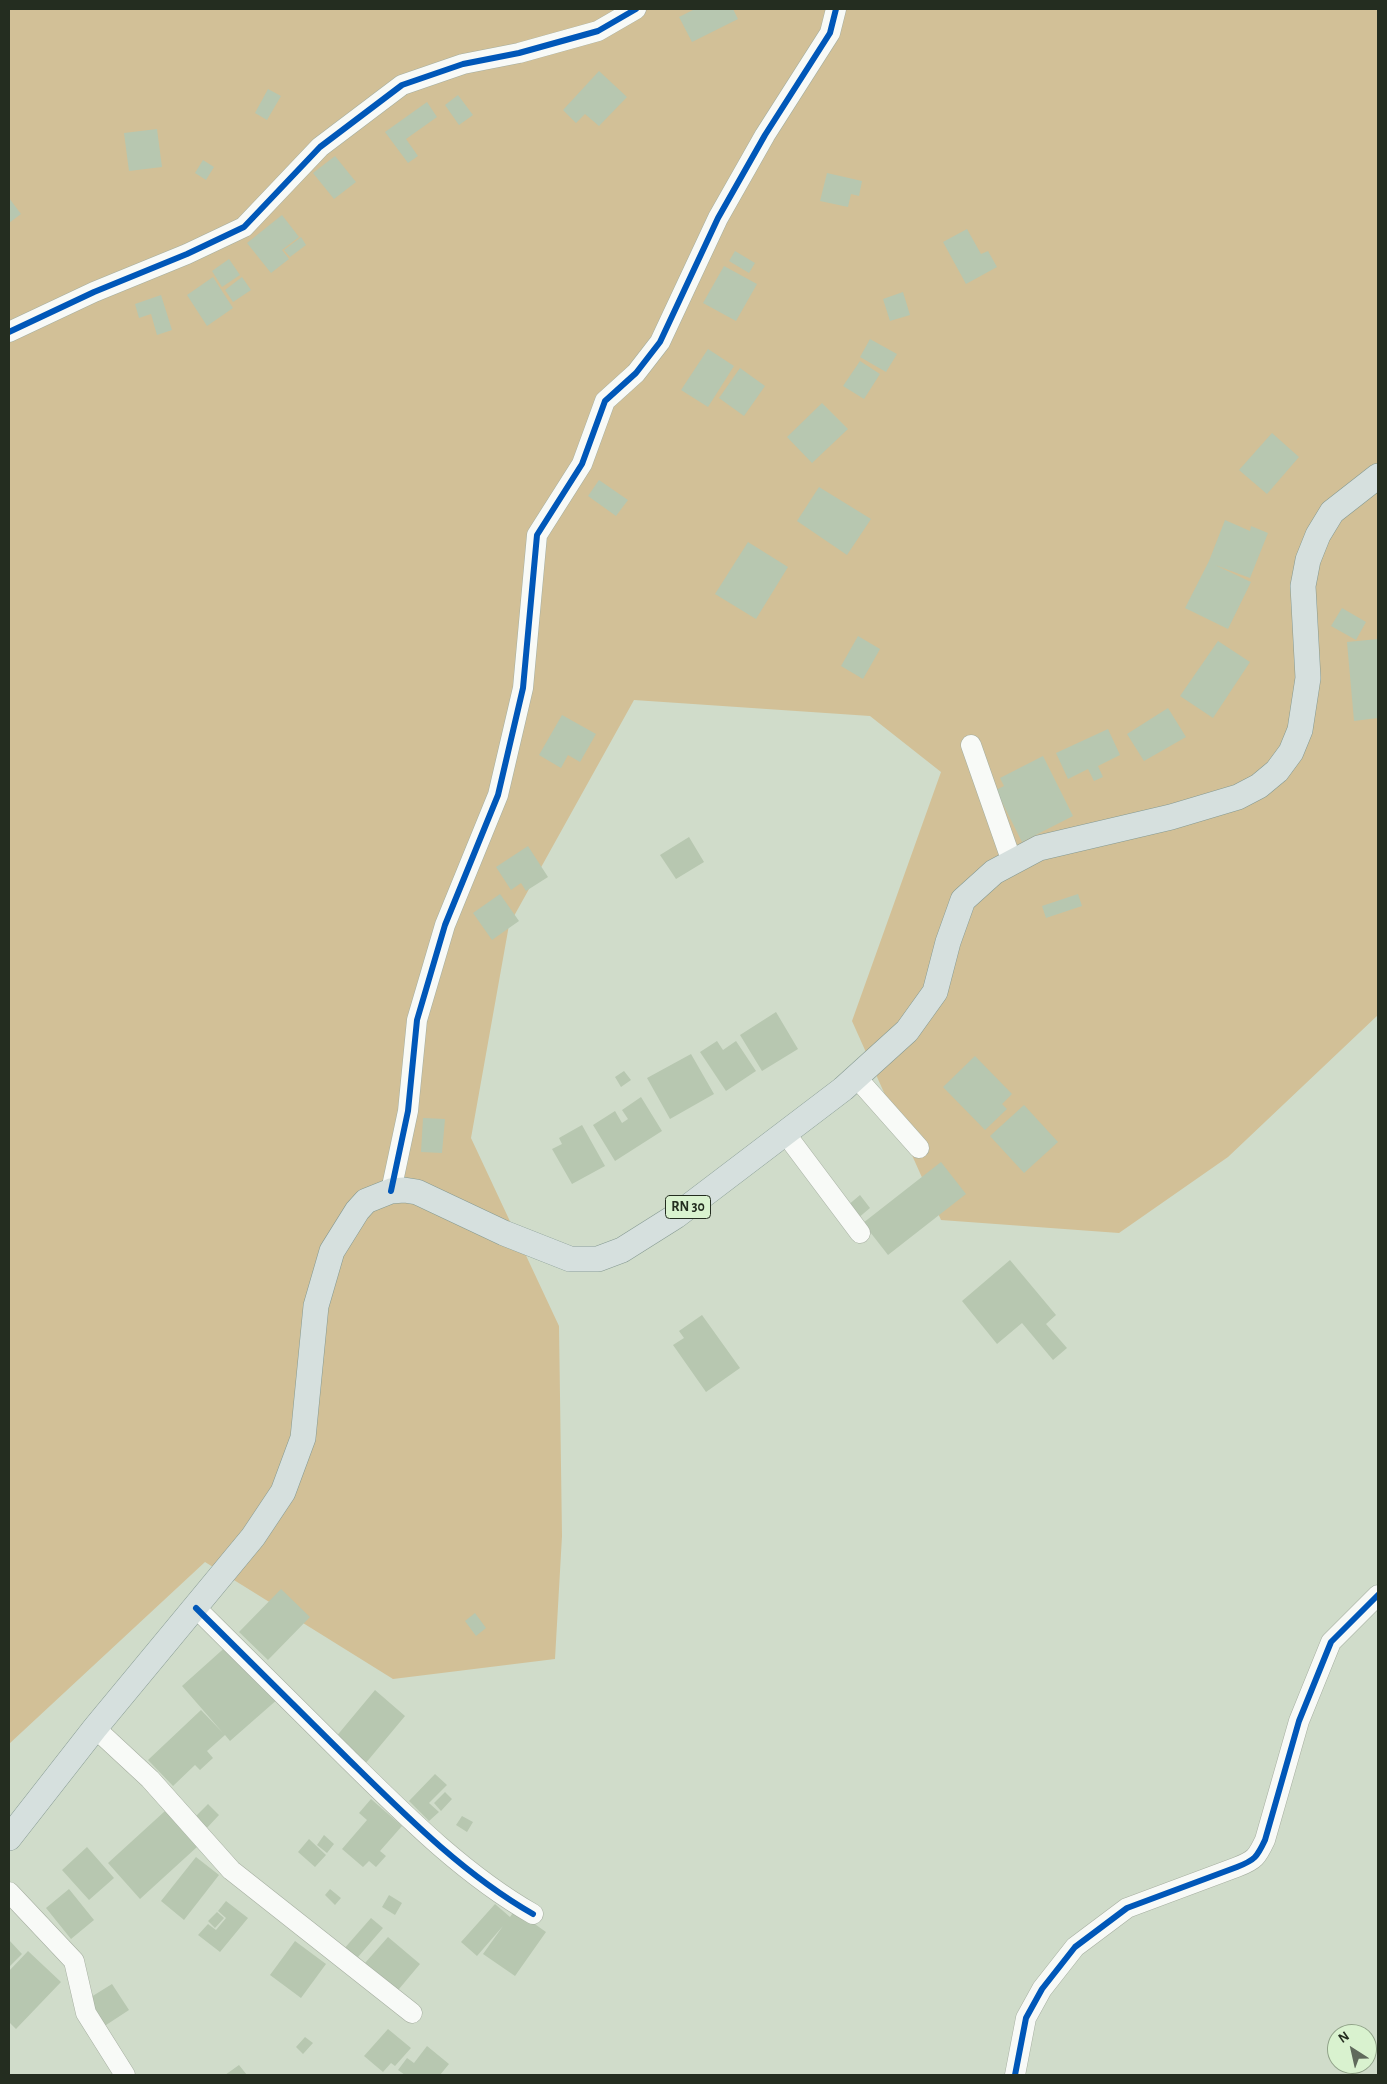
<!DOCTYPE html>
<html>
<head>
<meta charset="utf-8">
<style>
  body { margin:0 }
  #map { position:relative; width:1387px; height:2084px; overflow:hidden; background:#d0dcca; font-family:"Alegreya Sans",sans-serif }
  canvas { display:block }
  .frame { position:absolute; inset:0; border:10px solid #242d20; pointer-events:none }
  .north { position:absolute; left:1327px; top:2024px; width:50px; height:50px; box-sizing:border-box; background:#d9f2cf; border:1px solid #91a389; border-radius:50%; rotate:325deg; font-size:14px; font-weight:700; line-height:20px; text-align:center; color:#242d20 }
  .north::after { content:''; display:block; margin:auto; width:18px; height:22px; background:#606a5c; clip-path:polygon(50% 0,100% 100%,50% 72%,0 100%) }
</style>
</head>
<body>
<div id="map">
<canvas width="1387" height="2084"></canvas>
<div class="frame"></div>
<div class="north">N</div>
</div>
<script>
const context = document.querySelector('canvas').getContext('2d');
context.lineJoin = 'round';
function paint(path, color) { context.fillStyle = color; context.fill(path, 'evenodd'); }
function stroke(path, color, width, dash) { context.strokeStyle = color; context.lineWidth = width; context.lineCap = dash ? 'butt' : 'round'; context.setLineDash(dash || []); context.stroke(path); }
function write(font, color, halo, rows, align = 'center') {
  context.font = font + ' "Alegreya Sans",sans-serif'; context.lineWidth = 4.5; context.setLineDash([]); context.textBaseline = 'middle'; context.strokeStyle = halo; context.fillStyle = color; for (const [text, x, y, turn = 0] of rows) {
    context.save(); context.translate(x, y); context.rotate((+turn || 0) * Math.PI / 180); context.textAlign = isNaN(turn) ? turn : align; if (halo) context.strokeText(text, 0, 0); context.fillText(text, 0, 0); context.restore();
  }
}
const green = new Path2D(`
  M9 9H1378V1015L1228 1157 1119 1233 941 1220 852 1021 941 772 870 716 634 700 509 925 471 1138 559 1326 562 1536 555 1659 393 1679 205 1562 9 1744Z`);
const building = new Path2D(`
  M695 9H733L738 19 692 42 679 17Z
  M599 71 627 97 599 126 585 114 576 123 563 110Z
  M268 89 281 96 267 120 255 113Z
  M458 95 473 115 459 125 445 105Z
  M427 102 437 117 406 139 418 156 408 163 385 132Z
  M157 129 162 167 129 171 124 133Z
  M335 156 356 182 334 199 313 173Z
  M203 160 214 167 206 180 195 173Z
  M827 173 862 181 859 196 851 194 848 207 820 201Z
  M9 198 21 214 9 223Z
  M282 215 299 237 282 250 289 259 271 273 247 243Z
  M967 229 981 254 988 251 997 267 966 284 943 242Z
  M301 237 306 245 290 257 284 250Z
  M735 251 755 263 749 273 729 261Z
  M229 259 240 275 222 287 212 271Z
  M724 266 757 284 736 321 703 303Z
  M213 277 233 308 207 326 187 295Z
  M242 277 251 290 233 302 225 290Z
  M903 292 910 315 890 321 883 299Z
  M161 295 172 330 157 335 151 314 139 318 135 304Z
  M870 339 897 354 886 372 860 357Z
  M708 349 734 366 708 407 681 390Z
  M860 361 880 374 864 399 843 386Z
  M740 368 765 386 744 416 719 398Z
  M822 403 848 429 812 463 787 437Z
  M1272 433 1299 457 1267 494 1239 470Z
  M599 480 628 500 616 516 588 496Z
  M819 487 871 519 847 555 797 521Z
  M1225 520 1250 531 1251 526 1268 533 1250 578 1215 565 1251 582 1228 629 1185 608 1209 561Z
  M748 542 788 567 756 619 715 594Z
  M1342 608 1366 622 1356 640 1331 626Z
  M858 636 880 649 863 679 841 666Z
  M1378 639V718L1354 721 1347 642Z
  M1218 641 1250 662 1213 718 1180 696Z
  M1168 708 1186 737 1144 761 1127 734Z
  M562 715 596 734 580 762 568 755 561 768 539 755Z
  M1108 729 1120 755 1098 766 1103 777 1094 781 1088 769 1068 779 1056 753Z
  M1043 756 1073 816 1022 842 996 790 1004 786 1000 778Z
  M689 837 704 862 676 879 660 855Z
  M528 846 548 877 526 891 521 883 511 890 496 867Z
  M500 894 519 921 492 940 473 913Z
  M1078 894 1082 906 1046 918 1042 906Z
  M776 1012 798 1049 762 1071 740 1035Z
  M717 1041 723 1050 736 1041 756 1071 726 1091 700 1052Z
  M691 1054 714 1094 670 1119 647 1078Z
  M975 1056 1012 1094 1002 1104 1007 1109 985 1130 943 1087Z
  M624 1071 631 1080 621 1087 615 1077Z
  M641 1097 662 1131 615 1161 593 1125 615 1111 622 1123 628 1119 622 1110Z
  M1024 1105 1058 1142 1024 1173 990 1136Z
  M423 1118 445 1119 442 1153 421 1152Z
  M582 1125 605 1166 572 1184 552 1149 562 1144 559 1138Z
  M941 1162 966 1194 888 1255 863 1223Z
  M860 1195 870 1208 857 1219 847 1206Z
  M1010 1260 1056 1315 1046 1324 1067 1348 1053 1360 1022 1323 997 1344 962 1301Z
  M702 1315 740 1368 706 1392 673 1345 684 1338 679 1331Z
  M281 1589 310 1617 268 1660 239 1632Z
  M475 1613 486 1628 476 1636 465 1621Z
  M230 1643 279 1698 230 1741 225 1735 207 1751 213 1758 200 1770 195 1765 173 1786 148 1760 201 1710 223 1733 182 1686Z
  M375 1690 405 1716 365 1764 335 1738Z
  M435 1774 447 1785 429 1803 439 1812 429 1821 409 1801Z
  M445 1792 452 1799 441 1811 434 1803Z
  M371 1799 402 1826 380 1851 386 1856 376 1867 369 1861 363 1867 342 1849 367 1820 359 1813Z
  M208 1804 219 1815 205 1830 193 1819Z
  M165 1811 197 1847 140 1899 108 1863Z
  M462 1816 473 1822 467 1832 456 1825Z
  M324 1835 334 1844 327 1853 317 1845Z
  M309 1839 326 1855 315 1867 298 1852Z
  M87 1847 114 1878 89 1900 62 1870Z
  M196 1857 219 1875 184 1920 161 1901Z
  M69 1889 94 1920 71 1939 46 1908Z
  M330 1889 341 1898 335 1905 325 1895Z
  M389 1895 402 1903 395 1915 382 1907Z
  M226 1901 248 1918 220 1952 198 1935 208 1924 216 1930 226 1918 218 1911Z
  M495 1904 510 1917 515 1910 546 1932 515 1976 483 1954 503 1926 477 1956 461 1942Z
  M217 1912 224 1918 215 1928 208 1921Z
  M371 1918 383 1928 358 1957 365 1963 388 1937 420 1964 394 1995 343 1950Z
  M9 1940 22 1954 9 1967Z
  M295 1941 326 1964 301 1998 270 1975Z
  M28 1951 61 1982 16 2029 9 2022V1971Z
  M112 1984 129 2010 100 2029 83 2002Z
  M388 2029 411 2048 395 2066 391 2063 383 2072 364 2056Z
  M305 2037 313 2043 303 2054 296 2047Z
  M427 2046 449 2064 440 2075H405L398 2070 407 2058 414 2063Z
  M239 2065 247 2075H225Z`);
const minor = new Path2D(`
  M9 332 94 292 187 254 244 227 320 147 402 85 463 64 519 53 598 31 636 9
  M971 745 1012 862
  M856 1077 919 1148
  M785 1133 860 1233
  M391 1191 408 1111 417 1020 445 925 498 795 523 688 537 535 582 464 605 401 636 373 660 342 718 218 765 135 830 33 836 9
  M196 1608C246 1658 297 1708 347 1758 404 1814 463 1874 533 1914
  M95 1728 150 1779 231 1870 412 2013
  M9 1892 74 1961 86 2013 125 2075
  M1015 2075 1026 2018 1042 1989 1075 1947 1127 1908 1237 1867C1255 1860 1257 1857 1265 1840L1299 1721 1331 1642 1378 1595`);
const major = new Path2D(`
  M9 1838 95 1728 253 1537 283 1492 303 1438 316 1306 332 1251 357 1211 366 1201 391 1191 404 1190 417 1192 504 1233 570 1259H598L622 1250 676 1216 843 1089 907 1031 935 992 948 942 963 900 994 872 1039 848 1171 817 1238 797 1259 786 1277 771 1291 752 1300 730 1308 678 1303 586 1308 560 1318 535 1332 512 1378 476`);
const cycleway = new Path2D(`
  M9 332 94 292 187 254 244 227 320 147 402 85 463 64 519 53 598 31 636 9
  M391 1191 408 1111 417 1020 445 925 498 795 523 688 537 535 582 464 605 401 636 373 660 342 718 218 765 135 830 33 836 9
  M196 1608C246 1658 297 1708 347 1758 404 1814 463 1874 533 1914
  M1015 2075 1026 2018 1042 1989 1075 1947 1127 1908 1237 1867C1255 1860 1257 1857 1265 1840L1299 1721 1331 1642 1378 1595`);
const shields = [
  [688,1207,45]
];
const shieldNames = [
  ["RN 30",688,1207]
];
paint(green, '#d2c097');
paint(building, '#b7c7b0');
stroke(minor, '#a5aea0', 21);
stroke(major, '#859991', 26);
stroke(minor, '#f8faf7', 20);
stroke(major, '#d6e0de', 25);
stroke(cycleway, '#0057b8', 6);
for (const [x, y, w] of shields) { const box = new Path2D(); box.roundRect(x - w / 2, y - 11.5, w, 23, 4); context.fillStyle = '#d9f2cf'; context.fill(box); stroke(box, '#242d20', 1); }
write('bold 14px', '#242d20', null, shieldNames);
</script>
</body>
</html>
